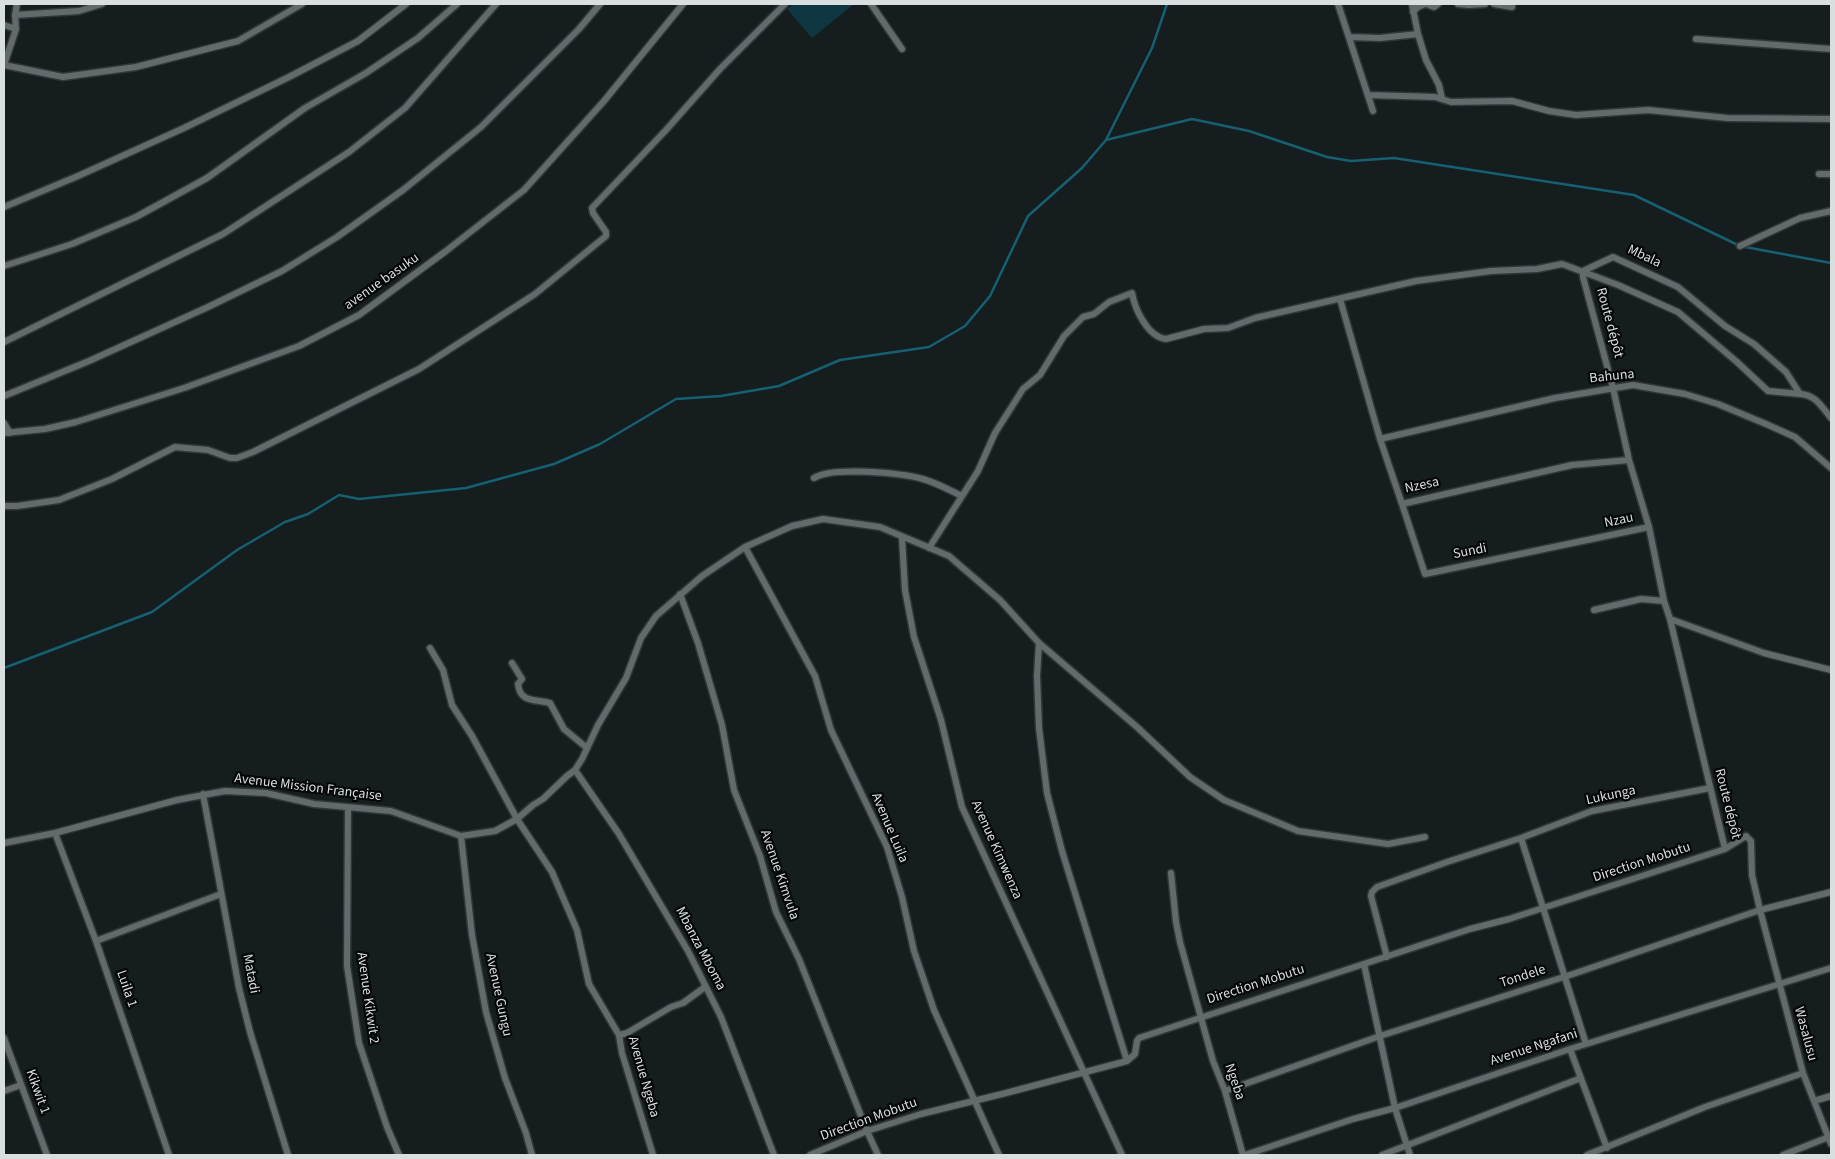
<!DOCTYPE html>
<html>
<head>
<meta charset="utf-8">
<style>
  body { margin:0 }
  #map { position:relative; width:1835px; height:1159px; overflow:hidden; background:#161d1f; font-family:"Source Sans 3",sans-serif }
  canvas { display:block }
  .frame { position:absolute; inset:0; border:5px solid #d9dedf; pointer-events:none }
</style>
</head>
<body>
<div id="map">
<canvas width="1835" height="1159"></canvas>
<div class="frame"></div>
</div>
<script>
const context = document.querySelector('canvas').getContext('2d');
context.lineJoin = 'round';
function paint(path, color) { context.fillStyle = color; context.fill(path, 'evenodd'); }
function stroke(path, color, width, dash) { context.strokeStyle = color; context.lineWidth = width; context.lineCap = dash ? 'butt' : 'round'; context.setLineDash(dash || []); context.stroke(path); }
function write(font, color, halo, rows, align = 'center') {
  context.font = font + ' "Source Sans 3",sans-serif'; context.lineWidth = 4.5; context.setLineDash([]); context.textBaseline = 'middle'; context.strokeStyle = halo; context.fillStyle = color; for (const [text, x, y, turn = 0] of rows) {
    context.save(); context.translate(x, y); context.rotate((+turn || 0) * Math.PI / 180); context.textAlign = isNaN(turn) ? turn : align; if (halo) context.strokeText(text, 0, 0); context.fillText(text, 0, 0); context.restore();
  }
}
const green = new Path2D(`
  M794 4H854L812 38 787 9Z`);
const stream = new Path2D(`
  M1106 140 1152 48 1167 4
  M4 668 152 612 237 550 285 522 308 514 339 495 359 499 466 488 554 464 600 444 676 399 721 396 779 386 840 360 929 347 965 326 990 296 1028 216 1082 168 1106 140 1192 119 1249 131 1327 157 1351 161 1394 158 1634 195 1740 246 1831 263`);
const minor = new Path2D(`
  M871 4 902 49
  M1338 4 1373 111
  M1412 4 1418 34 1426 60 1439 85 1442 99
  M1426 4 1434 7 1438 4
  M1458 4 1469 5 1485 4
  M1494 4 1512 7V4
  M1413 12 1418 7 1425 4
  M15 15 79 11 102 4
  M4 25 16 29
  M1349 37 1380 38 1418 34
  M1696 39 1831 49
  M4 65 63 77 136 67 238 41 302 4
  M4 65 16 29 15 15 17 4
  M1368 95 1435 97 1451 102 1512 101 1549 111 1576 115 1648 110 1727 118 1831 119
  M1819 174H1831
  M4 207 78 176 184 128 289 77 358 41 406 4
  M1740 246 1800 218 1831 211
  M4 266 72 244 136 217 207 178 305 108 366 73 418 38 457 4
  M1583 271 1613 257 1678 287 1725 326 1754 344 1786 372 1800 394C1816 395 1821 406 1831 418
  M1583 271V277L1613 388 1629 460 1649 527
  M1340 299 1380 439 1402 504 1572 465 1629 460
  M4 342 223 234 349 152 405 108 496 4
  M4 396 89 361 208 307 282 271 337 237 403 190 481 127 579 29 600 4
  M4 423 10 433
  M4 433 45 429 76 422 184 388 299 346 359 315 446 251 524 190 604 101 683 4
  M1380 439 1555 398 1633 385 1685 394 1718 404 1766 424 1795 437 1831 468
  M814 478C832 466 901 473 923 479 937 483 949 490 962 496
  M1402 504 1425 574 1649 527 1664 601 1670 619 1764 653 1831 670
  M4 506H17L59 500 112 479 175 447 208 450 230 458H237L253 452 419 369 535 294 606 236V232L593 213 592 208 666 130 720 69 785 4
  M902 538 905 590 914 637 941 720 962 807 1122 1155
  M745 547 815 676 831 730 887 847 902 897 914 951 934 1010 999 1155
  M929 548 978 471 995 433 1023 389 1040 375 1064 336 1083 317 1094 314 1109 302 1132 293C1135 310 1148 337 1166 339L1204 329 1228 328 1255 318 1416 281 1491 271 1537 269 1562 264 1618 285 1678 312 1737 362 1768 391 1800 394
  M680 594 698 643 722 725 734 790 760 856 776 912 799 959 867 1131 878 1155
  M1594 610 1641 599 1664 601
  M1670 619 1725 849 1746 836 1751 841 1752 875 1760 910 1803 1073 1831 1144
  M1039 643 1037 676 1039 728 1047 793 1062 851 1127 1061
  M430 648 443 670 452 705 472 736 517 819 552 872 577 930 589 984 619 1035 622 1053 653 1155
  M512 663 522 679 518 684C520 703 535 699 550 703L564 729 587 748
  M575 770 619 834 688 951 721 1017 774 1155
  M203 794 239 988 250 1032 288 1155
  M348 808 347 966 359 1043 387 1127 399 1155
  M55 833 96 941 169 1155
  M461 836 472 935 486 1012 505 1078 526 1133 532 1155
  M1521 838 1592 811 1710 788
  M4 843 55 833 177 800 225 791 266 793 314 804 391 811 461 836 495 831 517 819 533 805 543 799 567 776 575 770 582 759 598 725 626 678 641 638 656 616 702 576 745 547 792 526 823 519 880 527 949 556 1000 600 1039 643 1137 727 1190 777 1224 800 1298 831 1388 844 1425 837
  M1171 873 1176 922 1180 942 1213 1061 1225 1091 1243 1155
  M96 941 221 894
  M1387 957 1371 896 1372 892 1377 887 1447 862 1521 838 1586 1044
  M1364 964 1395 1108 1410 1155
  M619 1035 627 1033 671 1007 683 1003 705 987
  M4 1038 47 1155
  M1570 1049 1607 1148
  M4 1091 21 1085
  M1225 1091 1380 1036 1573 974 1760 910 1831 892
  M1814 1101 1831 1096
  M810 1155 867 1131 921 1114 1006 1093 1127 1061 1135 1054 1137 1041 1139 1038 1470 929 1509 919 1725 849
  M1245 1155 1353 1119 1395 1108 1570 1049 1831 968
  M1382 1155 1581 1078
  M1587 1155 1705 1107 1803 1073
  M1783 1155 1829 1137`);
const streetNames = [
  ["Mbala",1644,257,25],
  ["avenue basuku",382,282,-35],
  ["Route dépôt",1609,323,75],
  ["Bahuna",1612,377,-6],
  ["Nzesa",1422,486,-12],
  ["Nzau",1619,521,-12],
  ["Sundi",1470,552,-11],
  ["Avenue Mission Française",308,788,7],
  ["Lukunga",1611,796,-12],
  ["Route dépôt",1727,804,76],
  ["Avenue Luila",889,828,67],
  ["Avenue Kimwenza",996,850,66],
  ["Direction Mobutu",1642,863,-18],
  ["Avenue Kimvula",779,875,71],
  ["Mbanza Mboma",700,949,62],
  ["Matadi",250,974,79],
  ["Tondele",1523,977,-18],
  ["Direction Mobutu",1256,985,-18],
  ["Luila 1",126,989,71],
  ["Avenue Gungu",498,995,78],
  ["Avenue Kikwit 2",367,998,82],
  ["Wasalusu",1805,1034,75],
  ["Avenue Ngafani",1534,1048,-18],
  ["Avenue Ngeba",643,1077,74],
  ["Ngeba",1234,1082,71],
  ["Kikwit 1",37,1092,70],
  ["Direction Mobutu",869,1120,-20]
];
paint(green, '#0e3741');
stroke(stream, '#156072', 2.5);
stroke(minor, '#323638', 9);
stroke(minor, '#626a6c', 6);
write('14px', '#d9dedf', '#050708', streetNames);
</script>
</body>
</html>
